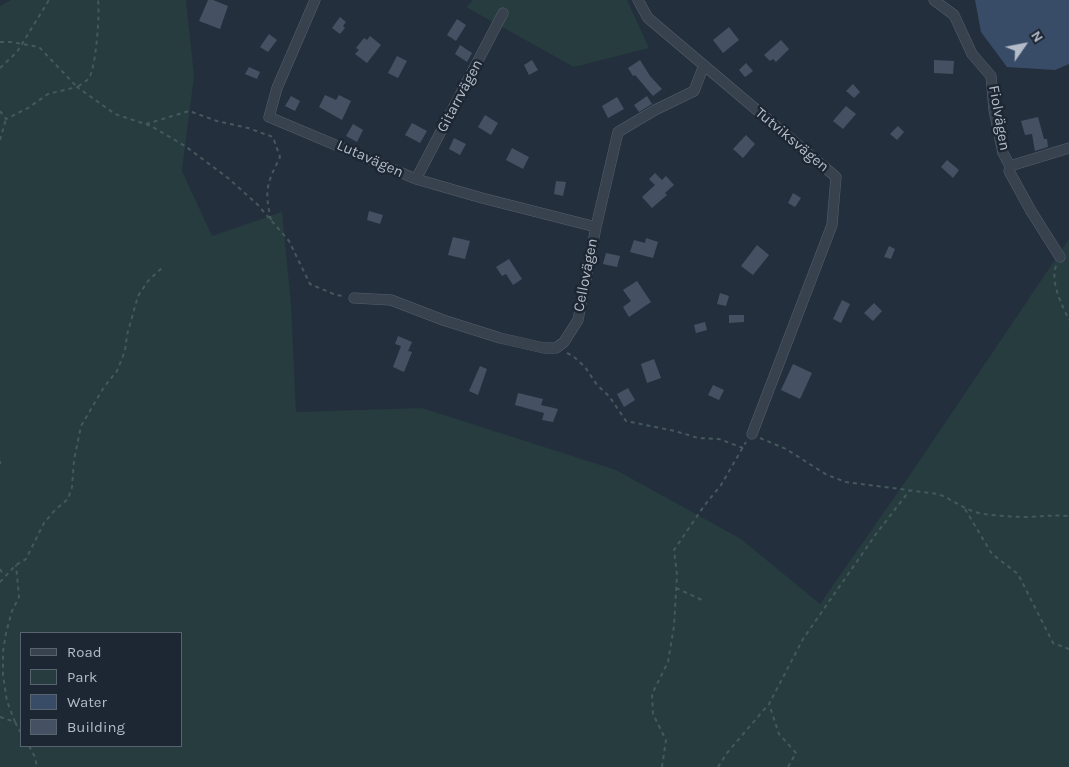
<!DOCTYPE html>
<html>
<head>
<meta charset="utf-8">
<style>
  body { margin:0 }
  #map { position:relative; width:1069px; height:767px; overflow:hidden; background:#242f3e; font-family:Karla,sans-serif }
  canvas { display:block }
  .legend { position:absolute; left:20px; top:632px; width:162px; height:115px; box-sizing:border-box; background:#1d2633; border:1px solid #59626f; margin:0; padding:6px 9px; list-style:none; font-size:15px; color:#b4bcc9 }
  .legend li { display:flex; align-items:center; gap:10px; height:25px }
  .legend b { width:25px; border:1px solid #59626f }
  .north { position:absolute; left:999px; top:20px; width:50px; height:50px; -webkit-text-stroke:4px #1d2633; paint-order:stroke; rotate:57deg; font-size:14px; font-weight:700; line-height:20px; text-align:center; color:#b4bcc9 }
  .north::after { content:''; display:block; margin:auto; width:18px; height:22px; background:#b4bcc9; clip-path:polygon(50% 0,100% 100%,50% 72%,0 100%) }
</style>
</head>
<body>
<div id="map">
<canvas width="1069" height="767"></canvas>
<ul class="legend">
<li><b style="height:6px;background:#38414e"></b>Road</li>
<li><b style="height:14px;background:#263c3f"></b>Park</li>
<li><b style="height:14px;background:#394c67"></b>Water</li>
<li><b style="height:14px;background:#455162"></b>Building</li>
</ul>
<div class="north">N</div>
</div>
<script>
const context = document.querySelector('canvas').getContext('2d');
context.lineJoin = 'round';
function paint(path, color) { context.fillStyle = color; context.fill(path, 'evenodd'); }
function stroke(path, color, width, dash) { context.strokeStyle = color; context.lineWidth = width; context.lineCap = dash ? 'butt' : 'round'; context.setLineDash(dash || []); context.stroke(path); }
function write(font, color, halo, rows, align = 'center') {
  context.font = font + ' Karla,sans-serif'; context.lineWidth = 5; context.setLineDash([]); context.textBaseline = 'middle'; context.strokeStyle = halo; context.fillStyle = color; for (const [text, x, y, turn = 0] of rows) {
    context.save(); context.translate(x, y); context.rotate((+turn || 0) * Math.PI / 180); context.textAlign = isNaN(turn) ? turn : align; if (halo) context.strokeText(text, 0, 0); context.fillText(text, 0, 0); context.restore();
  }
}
const green = new Path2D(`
  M11 0H186L194 76 182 171 212 236 282 212 291 305 296 412 422 408 616 470 741 539 820 604 914 469 1069 239V767H0V6ZM21 633H181V746H21Z
  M473 0H627L649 48 574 67 466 7Z`);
const water = new Path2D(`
  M975 0H1069V64L1055 70 1007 67 981 32Z`);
const building = new Path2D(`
  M208 0H213L228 6 220 29 199 21Z
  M340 17 346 22 343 26 345 28 340 34 332 28Z
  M457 19 466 25 456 41 447 35Z
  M729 27 739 40 723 53 713 40Z
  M269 34 277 40 268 52 260 47Z
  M370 36 381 45 367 63 355 54 359 50 356 48 364 38 367 40Z
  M781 40 789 49 776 62 773 59 770 61 764 55Z
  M460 45 472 53 467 62 455 54Z
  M397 56 407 61 398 78 388 73Z
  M532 60 538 70 529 75 524 65Z
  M640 60 650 76 662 89 653 96 635 75 633 76 628 68Z
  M934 60 954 61 953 74 934 73Z
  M746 63 753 71 745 77 739 70Z
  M249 67 260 72 257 79 245 74Z
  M853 84 860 92 854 98 846 91Z
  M325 95 336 100 339 95 351 101 342 120 319 107Z
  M291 96 300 101 295 111 285 106Z
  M647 96 652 104 639 112 634 105Z
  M617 97 624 109 608 118 602 106Z
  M846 106 856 114 843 129 833 121Z
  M485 115 498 123 491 135 478 127Z
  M1038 117 1044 139H1047L1048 147 1035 151 1032 134 1025 135 1021 121Z
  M412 123 427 131 420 143 405 135Z
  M353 124 363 130 357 142 346 136Z
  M898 126 904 132 897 140 890 134Z
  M746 135 755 144 743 158 733 149Z
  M454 138 466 144 460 155 449 149Z
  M512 148 529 157 523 169 506 160Z
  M947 160 959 170 953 178 941 167Z
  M655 173 662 180 666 176 674 185 665 193 667 195 652 208 642 197 655 185 649 179Z
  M556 181 566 182 563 196 554 194Z
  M793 193 801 198 795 207 788 203Z
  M369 211 383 215 380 224 367 220Z
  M453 237 470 241 465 259 448 255Z
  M646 238 658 242 653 258 630 252 634 240 645 243Z
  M757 245 769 255 753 275 741 266Z
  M889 246 895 249 891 259 884 257Z
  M606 253 620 256 617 267 603 264Z
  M509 259 522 279 513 285 506 274 502 276 496 267Z
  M637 281 651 302 629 317 623 307 631 301 623 290Z
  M720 293 729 296 726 306 717 304Z
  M842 300 850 304 841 323 833 319Z
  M874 303 882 311 873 321 864 313Z
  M729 315H744V322L729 323Z
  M705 322 707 330 696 333 694 325Z
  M398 336 412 342 408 351 412 352 404 372 393 367 401 346 395 344Z
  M654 359 661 378 647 383 641 364Z
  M793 364 812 373 800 399 781 390Z
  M480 366 487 369 478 395 469 391Z
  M713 385 724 390 719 400 708 395Z
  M628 388 635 400 624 407 617 394Z
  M518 393 543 399 541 405 558 409 553 422 542 420 544 413 515 405Z`);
const path = new Path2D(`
  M0 42H11L39 47 77 87C80 85 87 81 89 78 96 67 100 14 98 0
  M0 68 17 52 49 0
  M0 111 6 119 28 108 48 94 77 87 115 114 151 126 185 146 228 178 257 204 289 241 310 284 336 295 344 296
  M146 124 189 111 217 121 248 128 273 137 280 157C267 184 264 189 271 220
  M0 140 6 119
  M1056 266C1050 282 1062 305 1069 320
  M567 353 573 356 585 367 597 385 609 396 626 421 675 431 698 438 719 439 743 448
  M760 438 786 449 827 475 846 482 938 494C954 500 967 512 984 514 998 516 1016 517 1030 517 1044 516 1055 515 1069 516
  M0 461V464
  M965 509 992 554 1018 574 1053 643 1069 649
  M0 569 4 576
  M0 582 16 565 26 559 44 523 55 510 68 499 72 487 74 460 81 426 104 387 117 371 125 351 127 335 138 296 148 281 164 266
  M676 588 702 600
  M0 717 15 722 21 733
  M15 722 7 701 3 675V651L6 633 12 611 19 597 16 565
  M29 746 35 757 37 767
  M662 767 666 740 653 714 652 694 668 662 674 626 677 575 674 550 704 506 721 485 746 442
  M718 767 727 753 768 705
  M788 767 796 753 779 734 769 704 803 639 876 534 910 490`);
const minor = new Path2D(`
  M315 0 277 88 269 117 416 179 482 198 596 227
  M638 0 648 18 836 177 832 225 752 434
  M934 0 954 15 972 54 991 76 994 110 1003 153 1010 166 1009 171 1031 211 1060 257
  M1010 166 1069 148
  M416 179 503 13
  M354 298 391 300 443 320 500 338 544 348H556L564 342 578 320 596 227 618 132 655 110 694 91 704 65`);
const streetNames = [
  ["Gitarrvägen",460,96,-62],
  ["Fiolvägen",999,118,80],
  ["Tutviksvägen",792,140,40],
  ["Lutavägen",370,159,24],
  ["Cellovägen",586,275,-79]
];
paint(green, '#263c3f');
paint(water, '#394c67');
paint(building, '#455162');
stroke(minor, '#565f6c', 11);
stroke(path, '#44595c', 2, [4, 4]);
stroke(minor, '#38414e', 10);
write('15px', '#b4bcc9', '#1d2633', streetNames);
</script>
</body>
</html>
